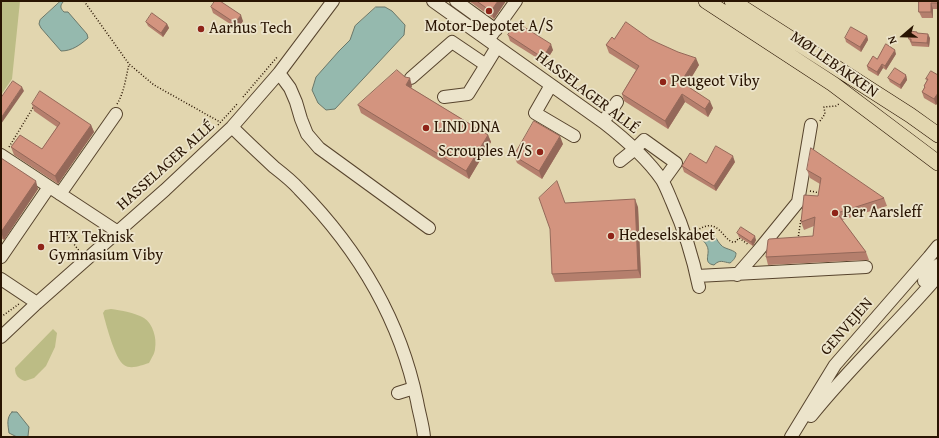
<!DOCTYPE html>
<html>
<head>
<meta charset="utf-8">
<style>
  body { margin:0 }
  #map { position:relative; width:939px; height:438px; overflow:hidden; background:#e2d6af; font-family:"Gentium Book Plus",serif }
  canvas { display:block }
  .frame { position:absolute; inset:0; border:2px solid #291402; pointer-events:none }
  .north { position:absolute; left:883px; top:16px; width:40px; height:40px; -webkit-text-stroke:3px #ece4cb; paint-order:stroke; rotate:250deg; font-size:11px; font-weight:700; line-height:16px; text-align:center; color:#291402 }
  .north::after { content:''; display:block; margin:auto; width:14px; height:18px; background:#291402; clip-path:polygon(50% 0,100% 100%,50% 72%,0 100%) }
</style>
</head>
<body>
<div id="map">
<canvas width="939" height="438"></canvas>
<div class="frame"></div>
<div class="north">N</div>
</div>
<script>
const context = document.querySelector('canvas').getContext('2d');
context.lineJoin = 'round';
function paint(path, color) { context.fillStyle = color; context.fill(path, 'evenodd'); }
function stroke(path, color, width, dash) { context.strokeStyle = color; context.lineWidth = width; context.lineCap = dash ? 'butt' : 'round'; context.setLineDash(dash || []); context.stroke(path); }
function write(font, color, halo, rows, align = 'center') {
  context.font = font + ' "Gentium Book Plus",serif'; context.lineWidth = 3.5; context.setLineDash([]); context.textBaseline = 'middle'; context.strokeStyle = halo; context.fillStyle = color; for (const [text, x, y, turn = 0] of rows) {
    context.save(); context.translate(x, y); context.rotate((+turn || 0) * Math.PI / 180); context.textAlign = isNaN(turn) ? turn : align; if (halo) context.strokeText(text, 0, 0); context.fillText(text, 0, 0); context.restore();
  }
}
const green = new Path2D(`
  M1 1H20L12 79 1 95Z
  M111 309C120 310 136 313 144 318 153 324 157 338 155 349 155 353 151 359 149 363 142 365 131 370 124 365 115 359 106 324 103 313L105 310Z
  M53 329 57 333 55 347 46 366 34 378 25 381C19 379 15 376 15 368Z`);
const water = new Path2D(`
  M61 1 63 2C60 6 60 8 64 12H68L87 34 88 38C80 45 72 51 61 51L41 28 39 24 40 20Z
  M376 7H385L392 11 405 25 404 35 335 109 326 110 318 103 312 90 316 77 339 51 350 40 355 26Z
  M709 233C717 236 716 240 721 245 724 249 732 249 736 253 736 257 734 260 730 263 723 262 720 259 714 265 702 263 711 254 707 246 706 243 703 241 701 238 702 234 705 233 709 233Z
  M12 412H17L29 427 28 436 27 437H17L9 433C8 425 6 418 12 412Z`);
const path = new Path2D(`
  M84 1 129 64 154 85 220 122
  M243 97 278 56
  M117 104C124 93 126 77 129 64
  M820 121 825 114 824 107 836 106 839 104
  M218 125 238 103
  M9 147 34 106
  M810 191 820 193
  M695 233C701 226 711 223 718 229 724 234 726 239 732 242H735L739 238 749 245
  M67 235 80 252
  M798 239 801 219
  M1 317 19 304`);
const minor = new Path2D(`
  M433 1 603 122C625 139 646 157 662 180 666 187 669 195 672 202 684 229 693 258 699 287
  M456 1 496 30
  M491 36 516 1
  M279 73 290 88 296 102 301 119 307 134 319 148 429 228
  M411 78 452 42 486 65 497 47
  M551 85 535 113 574 136
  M444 97 468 94 486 65
  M603 122 617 102
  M232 127C246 141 260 154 274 167 283 174 292 181 299 189 358 249 400 319 417 401 419 413 423 425 424 437
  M1 155 118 232
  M620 161 635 149 644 140 676 163 663 181
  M60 194 116 114
  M1 257 49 187
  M737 275 758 251 798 202 811 125
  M697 276 866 267
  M1 279 37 303
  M924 281 938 265
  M1 337 37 303 165 190 232 127 279 73 333 1
  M398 393 414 388
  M811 416C850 367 897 324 938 276
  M791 437 835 365 929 257 938 246`);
const major = new Path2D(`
  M706 1 833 84 938 163
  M732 1 910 115 938 135`);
const wall = new Path2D(`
  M469 1H506L494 19Z
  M919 1H938V9H933V18H922L919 12Z
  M211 7 243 21 238 29 213 13Z
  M146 22 167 24 169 28 163 37 148 26Z
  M918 33 930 38 929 47 912 46 909 39Z
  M508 35 553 50 545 63 510 41Z
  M867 36 868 40 861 52 846 42 845 38Z
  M614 39H650L699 65 686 85 713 108 708 117 685 102 668 129 624 101 622 94 636 70 609 53 606 45Z
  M896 54 886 70 883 68 878 76 868 70 867 66 877 59Z
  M906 75 907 80 901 89 890 82 888 78Z
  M938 75 936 105 924 98 922 92 924 88V86L927 80 926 79Z
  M412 86 411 88 488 135 491 142 469 179 361 113 358 105Z
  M32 104 91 125 94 132 58 184 14 155 11 147 42 149 57 127 34 111Z
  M563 144 542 179 517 163 514 156Z
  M1 158 38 189 4 240 1 238Z
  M735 162 716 191 684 172 682 166 706 163Z
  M807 170 884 198 887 206 842 220 866 252 869 260H866L768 265 766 257 813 236 814 226 804 230 801 222 818 196 820 184 810 178Z
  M565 203 638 207 641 278 555 282 552 274Z
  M737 233 756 240 753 246 739 237Z`);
const shadedWall = new Path2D(`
  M498 1H506L494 19 491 11Z
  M931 3 933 9V18L931 12Z
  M241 15 243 21 238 29 235 23Z
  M167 24 169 28 163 37 161 33Z
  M928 34 930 38 929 47 927 43Z
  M867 36 868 40 861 52 860 47Z
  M551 44 553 50 545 63 543 58Z
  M895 50 896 54 886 70 885 66Z
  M696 58 699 65 684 90 681 82Z
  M882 64 883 68 878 76 877 72Z
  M906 75 907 80 901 89 900 85Z
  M410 78 412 86 409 93 406 85Z
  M22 87 24 91 1 124V118Z
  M938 93V103L936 105 934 99Z
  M682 94 685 102 668 129 665 121Z
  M710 101 713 108 708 117 705 109Z
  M91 125 94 132 58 184 55 176Z
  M488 135 491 142 469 179 466 171Z
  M560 136 563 144 542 179 539 171Z
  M733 156 735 162 716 191 714 186Z
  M36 181 38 189 4 240 1 232Z
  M635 199 638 207 641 278 638 270Z
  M755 236 756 240 753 246 751 242Z`);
const building = new Path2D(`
  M215 1H220L241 15 235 23 211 7Z
  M477 1H498L491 11Z
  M919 1H938V3H931V12H919Z
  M152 13 167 24 161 33 146 22Z
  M516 22 551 44 543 58 508 35Z
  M626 22 650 39 658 43 678 52 696 58 681 82 710 101 705 109 682 94 665 121 622 94 639 66 606 45 612 37 614 39Z
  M851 27 867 36 860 47 845 38Z
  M910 31 917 32V33L928 34 927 43 911 42V39H909Z
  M886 44 895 50 885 66 882 64 877 72 867 66 873 56 877 59Z
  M895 68 906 75 905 76H906L900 85 888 78Z
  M397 70 405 77 410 78 406 85 488 135 466 171 358 105Z
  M931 71 938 75V93L934 99 922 92 925 87 924 86 928 79H926Z
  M13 81 22 87 1 118V98Z
  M40 91 91 125 55 176 11 147 20 135 42 149 60 123 32 104Z
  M534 121 560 136 539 171 514 156Z
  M716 146 733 156 714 186 682 166 690 153 706 163Z
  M811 148 884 198 837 213 866 252H863L766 257 768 240 769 239 813 236 815 217 801 222 804 195 818 196 821 178 807 170Z
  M1 158 36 181 1 232Z
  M557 181 565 203 635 199 638 270 552 274 550 229 539 198Z
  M741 227 755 236 751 242 737 233Z`);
const markers = [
  [489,11,4,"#8f2418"],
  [201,29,4,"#8f2418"],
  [663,82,4,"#8f2418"],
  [426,128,4,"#8f2418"],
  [540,152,4,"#8f2418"],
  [835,213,4,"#8f2418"],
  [611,236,4,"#8f2418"],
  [41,247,4,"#8f2418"]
];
const poiNames = [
  ["Motor-Depotet A/S",489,27,"center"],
  ["Aarhus Tech",209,29],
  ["Peugeot Viby",671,82],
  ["LIND DNA",434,128],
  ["Scrouples A/S",532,152,"right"],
  ["Per Aarsleff",843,213],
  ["Hedeselskabet",619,236],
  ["HTX Teknisk",49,238],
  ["Gymnasium Viby",49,256]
];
const streetNames = [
  ["MØLLEBAKKEN",834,65,35],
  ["HASSELAGER ALLÉ",587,93,37],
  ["HASSELAGER ALLÉ",166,166,-42],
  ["GENVEJEN",847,327,-49]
];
paint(green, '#bcbc85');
paint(water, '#95b9ae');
stroke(water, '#6a7769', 1);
stroke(minor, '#57442d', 14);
stroke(major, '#291402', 16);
stroke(path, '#291402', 1.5, [1, 2]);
stroke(minor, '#ece4cb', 12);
stroke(major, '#e2d6af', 15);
paint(wall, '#b57f6d');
paint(shadedWall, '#946859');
paint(building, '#d3947f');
stroke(building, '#946859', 1);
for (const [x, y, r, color] of markers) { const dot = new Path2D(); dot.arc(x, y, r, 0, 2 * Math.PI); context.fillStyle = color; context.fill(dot); stroke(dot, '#ece4cb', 1.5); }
write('16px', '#291402', '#ece4cb', poiNames, 'left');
write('16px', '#291402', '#ece4cb', streetNames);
</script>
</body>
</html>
